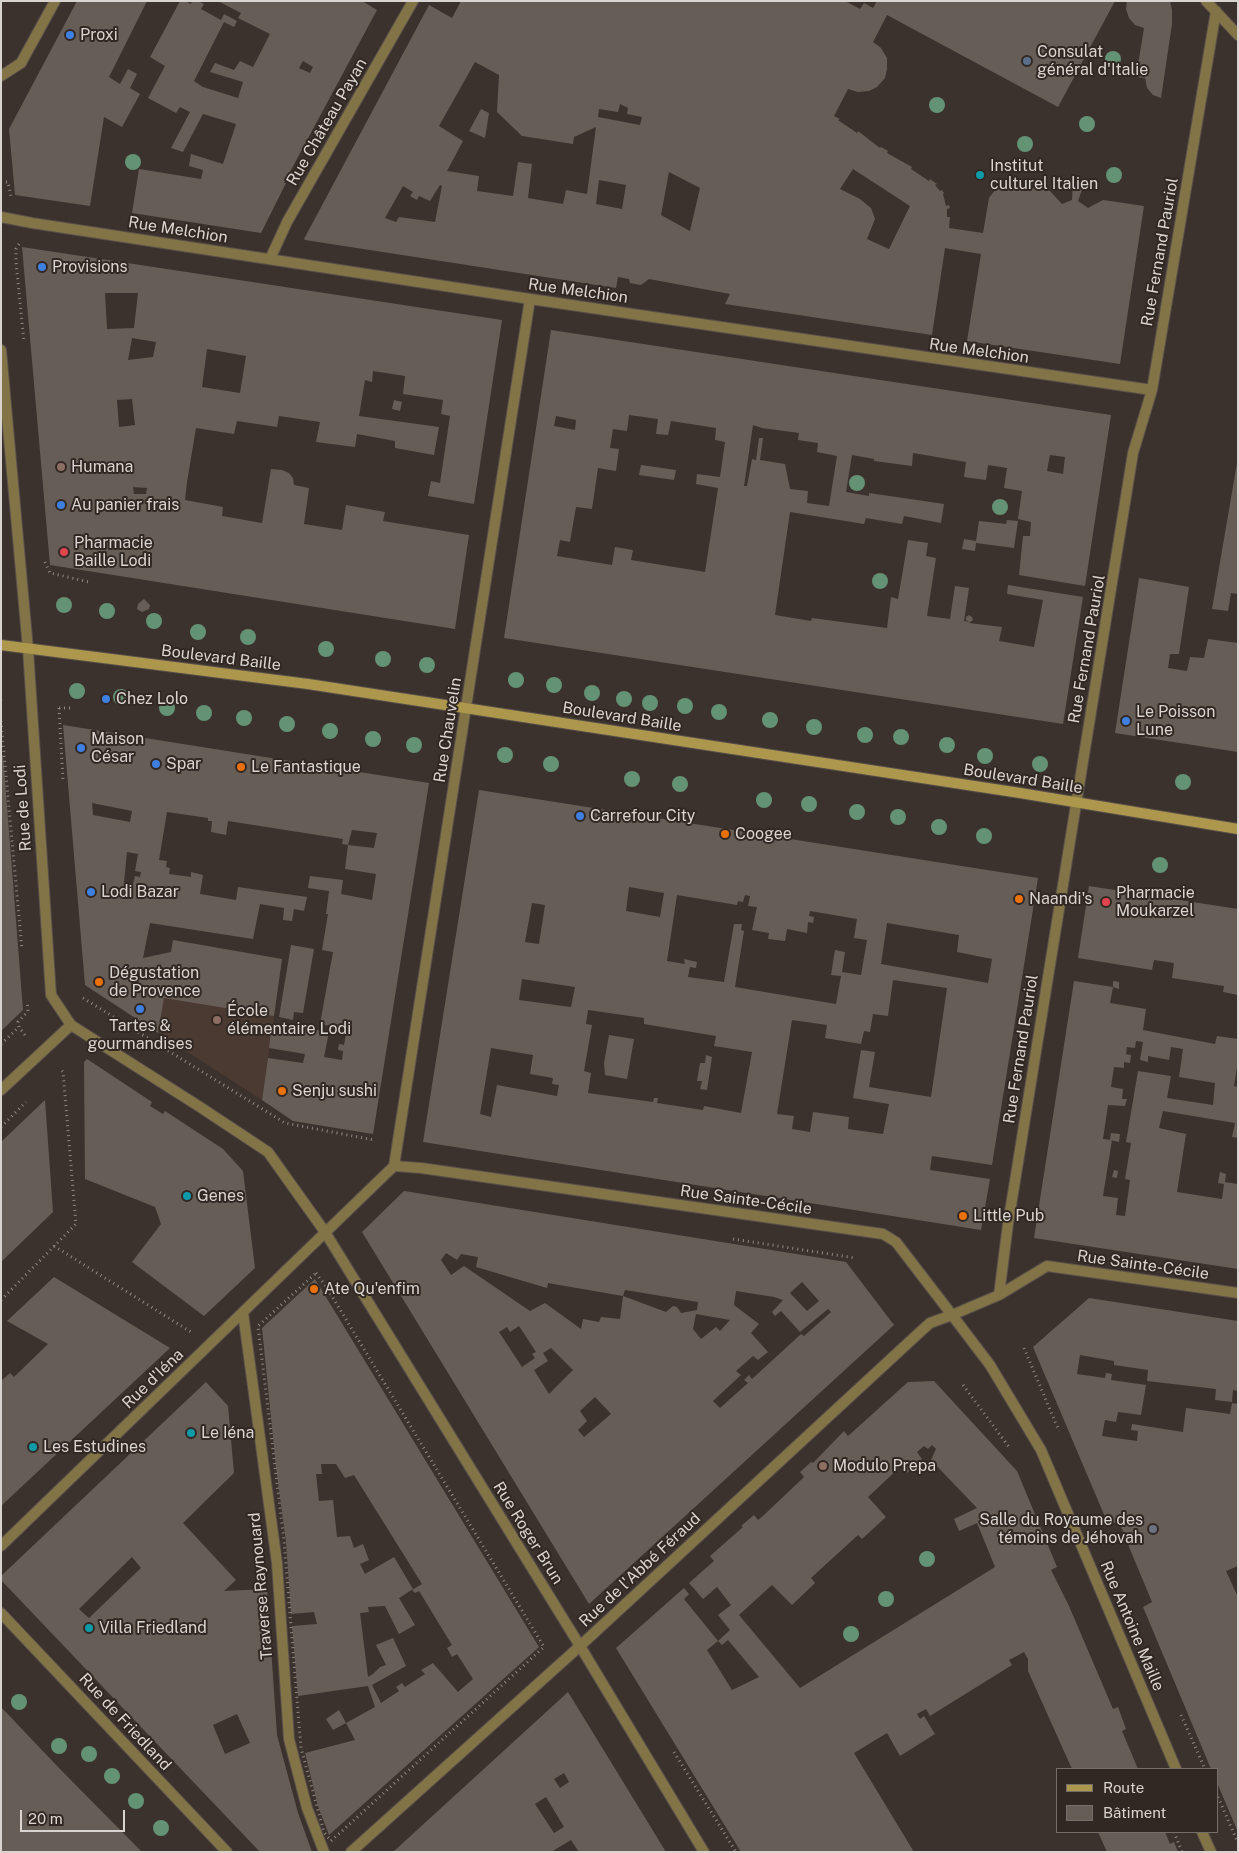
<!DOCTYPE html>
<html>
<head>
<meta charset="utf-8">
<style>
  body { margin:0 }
  #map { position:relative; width:1239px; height:1853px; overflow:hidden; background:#3c322d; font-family:"Public Sans",sans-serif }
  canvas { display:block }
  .frame { position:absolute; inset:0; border:2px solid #dad4d0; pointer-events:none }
  .legend { position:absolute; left:1056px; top:1768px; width:162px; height:65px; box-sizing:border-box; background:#322823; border:1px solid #756d68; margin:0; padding:6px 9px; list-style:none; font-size:15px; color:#dad4d0 }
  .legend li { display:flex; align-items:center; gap:10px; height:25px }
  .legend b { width:25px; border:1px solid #756d68 }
  .scale { position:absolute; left:20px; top:1810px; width:105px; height:22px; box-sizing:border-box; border:2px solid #dad4d0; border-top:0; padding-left:6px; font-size:15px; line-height:18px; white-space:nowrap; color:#dad4d0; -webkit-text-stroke:4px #322823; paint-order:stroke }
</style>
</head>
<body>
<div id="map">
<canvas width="1239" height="1853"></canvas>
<div class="frame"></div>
<ul class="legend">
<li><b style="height:6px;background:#ad974d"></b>Route</li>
<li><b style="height:14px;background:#675d57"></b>Bâtiment</li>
</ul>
<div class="scale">20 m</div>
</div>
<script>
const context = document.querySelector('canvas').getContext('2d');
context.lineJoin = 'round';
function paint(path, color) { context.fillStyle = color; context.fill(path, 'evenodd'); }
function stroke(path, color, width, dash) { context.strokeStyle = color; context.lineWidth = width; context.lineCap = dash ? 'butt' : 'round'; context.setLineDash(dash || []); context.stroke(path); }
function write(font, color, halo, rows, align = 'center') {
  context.font = font + ' "Public Sans",sans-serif'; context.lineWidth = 4; context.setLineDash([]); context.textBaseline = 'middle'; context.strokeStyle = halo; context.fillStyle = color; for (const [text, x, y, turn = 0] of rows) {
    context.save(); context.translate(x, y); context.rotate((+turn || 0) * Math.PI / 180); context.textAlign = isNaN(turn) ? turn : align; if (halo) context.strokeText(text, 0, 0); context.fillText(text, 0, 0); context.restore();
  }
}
const built = new Path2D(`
  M173 940 282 959 262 1100 158 1033Z`);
const building = new Path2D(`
  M77 1H147L109 77 120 84 128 69 137 74 130 88 140 94 122 127 104 117 90 206 15 195 9 129Z
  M180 1H185L191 4 192 1H198L204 4 201 9 221 20 224 14 237 21 234 27 224 22 194 81 203 87 238 98 243 82 210 72 215 63 234 70 240 61 253 67 270 34 238 18 241 13 218 1H362L377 10 284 183H286L261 233 132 213 139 169 201 179 203 170 189 166 191 154 223 164 236 124 203 114 183 152 171 148 190 112 180 107 176 113 148 98 165 66 150 57ZM303 61 313 67 310 73 299 68Z
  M461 1H845L860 9 864 3 873 8 877 1H1115L1058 107 887 15 873 42 881 48 887 58V69L885 78 877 87 869 91 858 92 848 89 834 116 840 119 838 120 857 133 858 131 880 148 881 147 888 151 887 153 912 167 911 169 929 181 930 179 937 184 935 185 940 191 942 190 944 193 943 194 946 206 949 205 950 208 947 209V217H950L949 228 983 233 989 198 995 190 1003 185 1009 184 1050 191 1062 204 1072 200 1073 183 1084 184 1078 201 1088 208 1103 200 1144 206 1120 364 967 341 981 254 950 249 945 248 932 335 725 304 730 294 649 279 641 285 630 283 629 279 618 277 616 288 305 240 304 239 429 5 452 18ZM475 62 499 75 497 112 522 136 573 144 574 137 596 127 587 194 566 190 563 204 528 198 532 164 518 162 513 196 477 191 479 176 447 171 463 141 439 126ZM620 104 628 108 627 114 642 117 640 125 598 117 599 109 618 112ZM853 169 910 206 889 249 867 239 875 219 871 208 860 199 840 189ZM669 172 700 188 690 231 661 215ZM599 180 626 185 622 209 596 204ZM440 185 442 186 435 222 399 217 396 222 385 218 403 186 413 192 410 196 417 200 419 196 430 201Z
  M1127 1H1170L1172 10V24L1161 98 1153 95 1147 88 1145 78 1136 77 1144 28 1135 25 1129 18 1126 9Z
  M481 109 489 113 485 138 469 131Z
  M22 247 502 320 474 504 428 496 431 481 440 483 450 416 441 414 443 400 403 394 405 376 373 371 372 382 365 380 359 416 439 427 434 455 395 448V441L357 434 355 447 316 442 320 422 279 416 277 427 237 421 234 434 196 428 187 482 185 500 223 507 222 516 262 523 271 469 282 470 289 473 293 478 294 485 309 488 304 524 342 530 346 505 385 512 383 521 469 535 455 629 50 565ZM105 293H138L134 328 107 329ZM132 338 156 342 153 357 128 360ZM207 349 246 356 240 393 202 387ZM132 399 135 425 119 427 117 400ZM133 487 147 488 146 494H134Z
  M551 330 1111 415 1085 586 1019 575 1023 536H1030L1031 522 1018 519 1022 491 1004 488 1007 468 988 465 986 480 964 477 966 462 913 453 912 466 874 461V459L852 455 846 492 869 496V493L944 504 941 523 904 516 902 524 866 518 864 524 790 512 775 615 811 621 812 618 887 628 891 597 898 599 908 540 928 543 926 556 936 558 927 616 950 619 955 586 969 588 964 621 969 622 966 620V617L969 615 972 617 973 620 969 623 1002 627 999 641 1034 647 1043 600 1007 594 1008 585 1083 597 1063 724 504 638ZM629 415 658 419 656 434 668 435 671 421 716 428 715 440 725 442 720 477 697 474 696 484 718 488 705 572 631 560 633 550 615 547 612 565 557 556 560 540 570 542 576 507 592 509 598 468 616 471 619 449 610 448 613 429 627 431ZM556 416 576 420 575 430 554 426ZM753 425 762 428 799 433 798 440 818 443 817 452 837 456 829 506 807 503 808 491 790 489 785 464 760 460 763 438H759L756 460 752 459 747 486H744ZM1050 455 1065 457 1063 474 1047 471Z
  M394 400 402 402 400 411 392 409Z
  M1237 463 1238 594 1231 593 1228 611 1212 609Z
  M641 465 676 470 674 480 639 475Z
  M1007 520 1018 521 1014 548 976 543 975 551 962 549 964 539 976 541 979 521 1006 524Z
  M1139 578 1189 587 1179 654H1170L1168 668 1187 671 1190 657 1204 658 1208 639 1238 643V752L1115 733Z
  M144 599 150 605 149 609 142 612 137 609 138 604Z
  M104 696H110L109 703 103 702Z
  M63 725 429 783 373 1134 293 1121 262 1100 268 1058 303 1063 305 1054 269 1048 272 1023 329 1032 324 1057 342 1060 343 1051 338 1050 339 1044 344 1045 347 1029 320 1024 333 952 322 950 328 914H326L329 891 308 888 310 876 343 880 341 894 372 900 376 874 345 869 348 845 342 844 343 839 228 821 226 835 211 832 212 821H208V818L167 812 159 860 167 861 166 867 170 868 169 874 191 877V872L203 875 200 894 236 900 238 887 307 897 304 911 294 909 292 921 283 920 284 908 260 904 253 939 150 923 143 958 171 952 173 940 282 959 274 1016 164 998 158 1033 85 985ZM92 803 132 811 130 822 93 815ZM352 830 377 833 374 848 348 845ZM127 852 138 854 135 871 141 872 140 877 135 876 133 884 124 882Z
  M1 755H3L23 1010 1 1031Z
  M479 790 1038 878 992 1165 932 1156 930 1170 990 1179 981 1230 423 1142ZM629 887 664 893 660 917 626 911ZM677 895 737 905 738 901 743 902 745 895 750 896 748 906 757 907 752 930 769 933 768 939 785 941 787 929 807 933 808 922 813 923 814 917 809 916 810 911 857 919 854 938 867 940 861 975 842 972 845 952 835 950 831 975 841 976 836 1004 735 987 744 931 741 930 742 924H734L724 982 688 977 690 967 696 968 697 962 684 959 685 964 667 961ZM532 903 545 905 539 944 525 942ZM887 923 959 935 957 952 992 959 988 983 881 964ZM522 979 575 987 571 1007 519 1000ZM893 980 947 988 931 1097 869 1087 875 1052 861 1050 853 1098 889 1104 883 1134 848 1129 849 1117 813 1112 810 1132 792 1129 794 1116 777 1114 792 1020 827 1025 825 1038 861 1044 864 1031 870 1032 873 1014 888 1016ZM588 1010 644 1018V1024L716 1036 714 1046 752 1052 741 1113 704 1106 703 1110 657 1103 658 1098H654L653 1102 588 1093 591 1073 584 1071 592 1025 586 1024ZM491 1048 533 1055 530 1074 553 1078 552 1084 559 1085 557 1096 497 1085 491 1117 480 1114Z
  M1089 886 1238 909V995L1223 992 1224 986 1172 978 1174 963 1154 960 1152 970 1078 958Z
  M291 945 314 949 303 1013 294 1012 293 1020 279 1017Z
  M1074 981 1113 987V981L1119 982V989L1113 987 1110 1003 1146 1009 1143 1030 1215 1044 1217 1036 1238 1039V1061L1234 1086 1238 1087V1138L1232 1137 1235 1123 1163 1111 1159 1128 1186 1134 1177 1192 1222 1199 1224 1184 1218 1183 1220 1172 1226 1174 1225 1182 1238 1184V1269L1034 1238ZM1136 1041 1143 1042 1140 1060 1148 1062V1056L1169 1060 1171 1047 1183 1049 1179 1077 1215 1083 1213 1105 1167 1098 1171 1076 1138 1071 1126 1142 1131 1143 1125 1179 1130 1180 1125 1216 1116 1215 1118 1198 1103 1196 1112 1140 1103 1139 1108 1105 1125 1106 1127 1099H1122L1123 1089 1111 1087 1114 1067 1124 1068V1062L1130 1063 1131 1055 1126 1054 1127 1047 1135 1048Z
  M609 1035 634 1039 627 1079 605 1075 604 1063Z
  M706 1055 712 1057 707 1090 700 1089 702 1081H697L700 1063H705Z
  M87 1059 152 1102 150 1106 163 1114 165 1111 223 1149 243 1171 255 1268 204 1316 132 1262 161 1224 155 1207 85 1179 84 1062Z
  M45 1100 53 1212 1 1262V1142Z
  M1111 1133 1120 1134 1119 1142 1110 1140Z
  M1114 1170 1118 1171 1117 1178 1112 1177Z
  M404 1191 846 1262 894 1325 589 1604 362 1232ZM446 1253 457 1260 461 1254 478 1257 476 1267 547 1288 548 1283 623 1296 620 1319 601 1317 599 1322 583 1319 581 1329 545 1303 530 1311 464 1266 451 1275 441 1260ZM802 1282 819 1301 807 1311 790 1293ZM625 1290 698 1302 697 1310 681 1313 677 1307 673 1306 666 1312 623 1296ZM736 1291 774 1297 783 1300 772 1312 775 1316 781 1311 800 1332 828 1309 831 1312 804 1336 801 1334 752 1379 749 1375 744 1380 748 1383 720 1408 713 1401 741 1375 736 1371 753 1356 758 1360 768 1352 751 1333 759 1324 734 1305ZM696 1314 730 1320 720 1331 716 1327 701 1339 693 1329ZM519 1326 536 1352 532 1354 535 1358 522 1367 499 1332 507 1327 510 1332ZM551 1348 573 1370 549 1394 534 1370 548 1361 543 1353ZM595 1397 611 1414 584 1437 578 1430 587 1421 580 1411Z
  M54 1277 170 1348 1 1506V1381L10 1373 14 1377 48 1344 7 1321Z
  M315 1279 539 1647 329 1835 318 1806 305 1753 355 1740 346 1723 375 1707 368 1686 298 1696 292 1626 317 1624 314 1612 291 1614 286 1542 276 1467 262 1328ZM321 1464H336L345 1478 354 1475 422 1584 412 1590 415 1593 419 1591 452 1645 447 1648 452 1657 457 1654 473 1679 458 1692 433 1663 421 1670 425 1674 405 1687 402 1683 396 1687 399 1691 381 1703 372 1685 406 1666 393 1638 376 1645 386 1665 380 1667 373 1674 368 1677 360 1613 369 1612 368 1607 385 1606 399 1634 415 1625 399 1598 413 1589 394 1557 365 1574 360 1564 369 1560 363 1544 354 1548 350 1536 337 1537 333 1500 319 1501 316 1474H322Z
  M1089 1298 1238 1321V1391L1233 1390 1232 1402 1215 1400 1216 1389 1147 1381 1148 1370 1114 1365V1361L1080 1355 1077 1374 1105 1378 1106 1373 1112 1374 1111 1380 1146 1385 1141 1415 1118 1412 1116 1422 1105 1420 1102 1436 1137 1441 1138 1431 1131 1430 1132 1424 1183 1432 1186 1408 1230 1414 1232 1403 1238 1404V1566L1226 1571 1238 1597V1832L1218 1785V1769H1211L1143 1607 1152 1602 1132 1554 1119 1522 1108 1524 1033 1347Z
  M934 1381 1017 1471 1057 1567 1051 1570 1069 1606 1113 1709 1118 1707 1126 1729 1122 1731 1138 1769H1072L1028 1671V1659L1024 1652 1009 1660 1012 1665 930 1716 926 1709 917 1714 920 1719 924 1716 935 1734 900 1756 887 1733 854 1753 914 1852H741L616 1648 684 1588 689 1594 684 1599 718 1641 730 1630 718 1615 731 1605 717 1587 703 1599 689 1583 714 1561 710 1556 743 1527 741 1526 754 1515 758 1520 764 1515 804 1477 800 1472 811 1462 813 1463 844 1431 848 1436 908 1382ZM932 1445 936 1449 931 1460 977 1508 954 1519 959 1531 977 1523 995 1567 800 1688 739 1615 772 1585 792 1605 815 1583 811 1578 858 1535 862 1539 886 1517 868 1497 901 1466 907 1473 922 1459 917 1452 924 1446 928 1449ZM728 1640 759 1677 732 1690 707 1650 718 1641 722 1645Z
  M206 1382 228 1406 234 1473 183 1523 236 1580 224 1591 267 1589 277 1735 298 1813 312 1852H260L1 1580V1576ZM132 1557 141 1568 89 1618 79 1609ZM237 1714 250 1743 225 1754 213 1725Z
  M568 1692 666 1852H579L571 1840 551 1852H393ZM564 1773 569 1782 560 1788 554 1779ZM546 1797 564 1827 554 1833 535 1804Z
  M1 1707 58 1767 142 1852H1Z
  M339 1710 346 1723 333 1730 326 1719Z
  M1098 1832H1165L1170 1844 1174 1842 1178 1852H1107Z`);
const path = new Path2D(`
  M1 182H8L11 196
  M19 244 16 249V262L24 342
  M45 562 50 573 89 582
  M1 701 4 702
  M59 708 63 780
  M59 708H71
  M1 721 22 950
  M83 998 285 1123 374 1140
  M25 1035 19 1027 18 1022 28 1011 27 1001
  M1 1044 19 1027
  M1 1127 26 1102
  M733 1239 855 1258
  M54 1246 191 1332
  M316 1273 327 1288 544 1647 331 1841 324 1832 301 1748 284 1541 258 1326Z
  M1 1300 76 1224 63 1072 59 1068
  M1024 1348 1059 1431
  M963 1385 1009 1447
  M1181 1715 1205 1769
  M674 1752 736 1852
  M1218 1797 1238 1843
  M1174 1832 1182 1852`);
const minor = new Path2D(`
  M1206 1 1238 35
  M1 76 21 63 55 1
  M1 217 32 223 530 299 1152 390
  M270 259 287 222 413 1
  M1 1090 71 1025
  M394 1166 530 299
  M999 1295 1008 1224 1133 453 1152 390 1216 11
  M243 1313 277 1563 289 1739 307 1808 324 1852
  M1 1546 394 1166 421 1168 883 1234 896 1242 952 1315 999 1295 1047 1266 1238 1293
  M1 1613 227 1852
  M580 1646 920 1332 930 1323 952 1315 990 1365 1041 1450 1176 1769
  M1202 1832 1211 1852`);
const tertiary = new Path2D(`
  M1 350 28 649 51 995 71 1025 200 1107 268 1152 325 1232 580 1646 704 1852
  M351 1852 580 1646`);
const secondary = new Path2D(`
  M1 645 308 684 1020 793 1238 829`);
const trees = [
  [1113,59],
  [937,105],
  [1087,124],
  [1025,144],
  [133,162],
  [1114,175],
  [857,483],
  [1000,507],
  [880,581],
  [64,605],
  [107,611],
  [154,621],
  [198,632],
  [248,637],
  [326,649],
  [383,659],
  [427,665],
  [516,680],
  [554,685],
  [77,691],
  [592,693],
  [121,697],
  [624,699],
  [650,703],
  [685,706],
  [167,708],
  [719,712],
  [204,713],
  [244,718],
  [770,720],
  [287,724],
  [814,727],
  [330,731],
  [865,735],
  [901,737],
  [373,739],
  [414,745],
  [947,745],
  [505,755],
  [985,756],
  [551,764],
  [1040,764],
  [632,779],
  [1183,782],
  [680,784],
  [764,800],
  [809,804],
  [857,812],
  [898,817],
  [939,827],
  [984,836],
  [1160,865],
  [927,1559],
  [886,1599],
  [851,1634],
  [19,1702],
  [59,1746],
  [89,1754],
  [112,1776],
  [136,1801],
  [161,1828]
];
const markers = [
  [70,35,5,"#3f7fe0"],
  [1027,61,5,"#5c6f8a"],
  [980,175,5,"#0f9aa8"],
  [42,267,5,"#3f7fe0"],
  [61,467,5,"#8d6e63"],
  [61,505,5,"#3f7fe0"],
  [64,552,5,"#e0444e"],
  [106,699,5,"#3f7fe0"],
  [1126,721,5,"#3f7fe0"],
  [81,748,5,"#3f7fe0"],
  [156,764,5,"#3f7fe0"],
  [241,767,5,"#e8710a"],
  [580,816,5,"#3f7fe0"],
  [725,834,5,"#e8710a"],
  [91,892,5,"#3f7fe0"],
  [1019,899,5,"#e8710a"],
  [1106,902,5,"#e0444e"],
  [99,982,5,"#e8710a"],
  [140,1009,5,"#3f7fe0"],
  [217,1020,5,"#8d6e63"],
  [282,1091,5,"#e8710a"],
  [187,1196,5,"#0f9aa8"],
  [963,1216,5,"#e8710a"],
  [314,1289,5,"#e8710a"],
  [191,1433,5,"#0f9aa8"],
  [33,1447,5,"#0f9aa8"],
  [823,1466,5,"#8d6e63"],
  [1153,1529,5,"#6b7280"],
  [89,1628,5,"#0f9aa8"]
];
const poiNames = [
  ["Proxi",80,35],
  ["Consulat",1037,52],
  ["général d'Italie",1037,70],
  ["Institut",990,166],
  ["culturel Italien",990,184],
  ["Provisions",52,267],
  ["Humana",71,467],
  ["Au panier frais",71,505],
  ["Pharmacie",74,543],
  ["Baille Lodi",74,561],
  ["Chez Lolo",116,699],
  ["Le Poisson",1136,712],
  ["Lune",1136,730],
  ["Maison",91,739],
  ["César",91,757],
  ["Spar",166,764],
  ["Le Fantastique",251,767],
  ["Carrefour City",590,816],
  ["Coogee",735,834],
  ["Lodi Bazar",101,892],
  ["Pharmacie",1116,893],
  ["Moukarzel",1116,911],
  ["Naandi's",1029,899],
  ["Dégustation",109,973],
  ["de Provence",109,991],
  ["École",227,1011],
  ["élémentaire Lodi",227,1029],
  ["Tartes &",140,1026,"center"],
  ["gourmandises",140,1044,"center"],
  ["Senju sushi",292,1091],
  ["Genes",197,1196],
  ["Little Pub",973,1216],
  ["Ate Qu'enfim",324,1289],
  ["Le Iéna",201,1433],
  ["Les Estudines",43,1447],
  ["Modulo Prepa",833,1466],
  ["Salle du Royaume des",1143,1520,"right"],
  ["témoins de Jéhovah",1143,1538,"right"],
  ["Villa Friedland",99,1628]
];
const streetNames = [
  ["Rue Château Payan",327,122,-60],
  ["Rue Melchion",178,230,9],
  ["Rue Fernand Pauriol",1160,252,-80],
  ["Rue Melchion",578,291,8],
  ["Rue Melchion",979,351,8],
  ["Rue Fernand Pauriol",1087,649,-80],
  ["Boulevard Baille",221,658,7],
  ["Boulevard Baille",622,717,9],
  ["Rue Chauvelin",448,730,-81],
  ["Boulevard Baille",1023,779,9],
  ["Rue de Lodi",23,808,-94],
  ["Rue Fernand Pauriol",1021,1049,-81],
  ["Rue Sainte-Cécile",746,1200,8],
  ["Rue Sainte-Cécile",1143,1265,8],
  ["Rue d'Iéna",153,1379,-44],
  ["Rue Roger Brun",528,1533,58],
  ["Rue de l'Abbé Féraud",640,1570,-43],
  ["Traverse Raynouard",261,1586,-95],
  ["Rue Antoine Maille",1132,1626,67],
  ["Rue de Friedland",125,1722,47]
];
paint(built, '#4a3a31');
paint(building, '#675d57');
stroke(minor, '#584f4a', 12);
stroke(tertiary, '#584f4a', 12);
stroke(secondary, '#584f4a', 12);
stroke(path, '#8f8783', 3, [1, 4]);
stroke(minor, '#827447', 10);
stroke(tertiary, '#827447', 10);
stroke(secondary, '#ad974d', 10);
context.fillStyle = '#649274';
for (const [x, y] of trees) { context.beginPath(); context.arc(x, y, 8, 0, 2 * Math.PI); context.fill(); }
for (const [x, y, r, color] of markers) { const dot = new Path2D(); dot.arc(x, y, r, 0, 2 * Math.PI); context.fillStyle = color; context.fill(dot); stroke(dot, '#322823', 2); }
write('16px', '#dad4d0', '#322823', poiNames, 'left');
write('16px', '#dad4d0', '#322823', streetNames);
</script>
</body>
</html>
